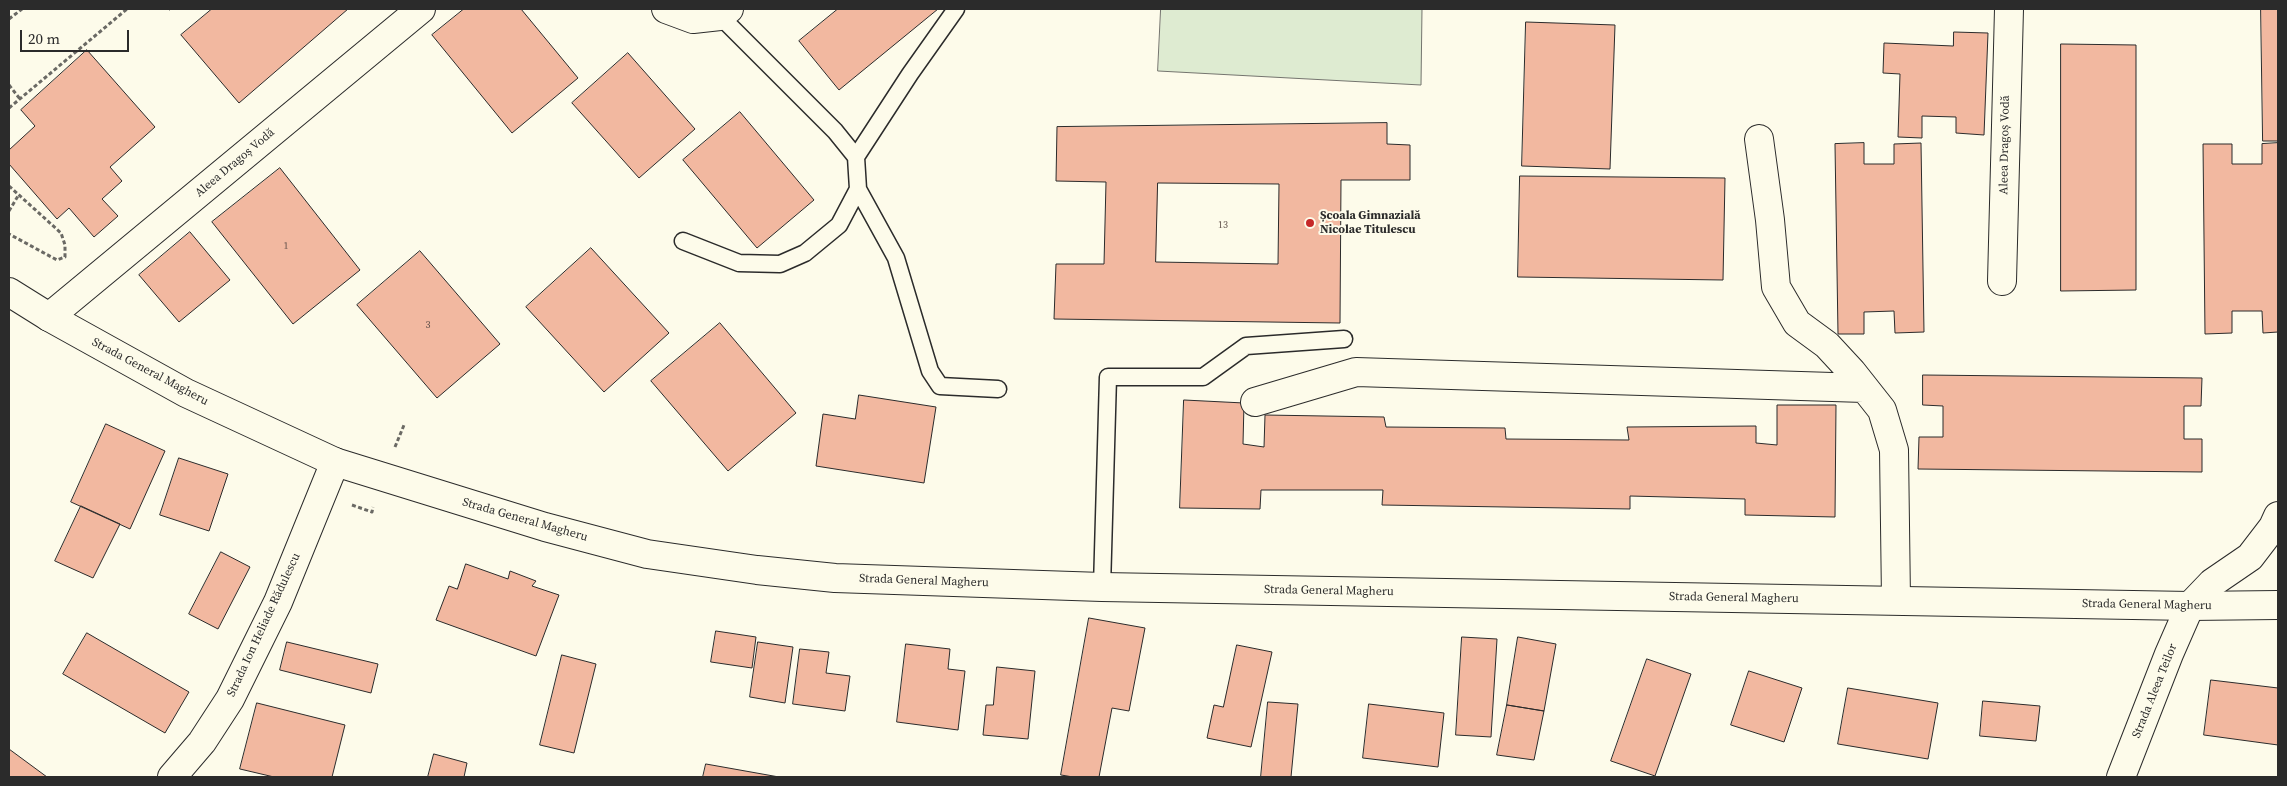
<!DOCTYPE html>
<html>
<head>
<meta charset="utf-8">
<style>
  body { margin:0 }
  #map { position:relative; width:2287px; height:786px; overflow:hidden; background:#fdfbea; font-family:"Source Serif 4",serif }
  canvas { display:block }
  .frame { position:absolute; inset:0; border:10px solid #2b2b2b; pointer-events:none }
  .scale { position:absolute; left:20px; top:30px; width:109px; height:22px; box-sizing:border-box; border:2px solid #2b2b2b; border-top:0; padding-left:6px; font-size:15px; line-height:18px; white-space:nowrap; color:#2b2b2b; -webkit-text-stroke:4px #fdfbea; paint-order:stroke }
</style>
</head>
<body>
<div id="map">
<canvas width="2287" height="786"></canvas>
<div class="frame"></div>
<div class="scale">20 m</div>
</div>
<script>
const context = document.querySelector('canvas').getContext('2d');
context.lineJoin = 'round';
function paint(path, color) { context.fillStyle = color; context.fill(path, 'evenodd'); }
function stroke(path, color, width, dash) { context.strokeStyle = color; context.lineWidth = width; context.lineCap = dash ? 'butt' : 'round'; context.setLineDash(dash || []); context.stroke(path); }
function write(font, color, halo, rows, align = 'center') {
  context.font = font + ' "Source Serif 4",serif'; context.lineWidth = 4; context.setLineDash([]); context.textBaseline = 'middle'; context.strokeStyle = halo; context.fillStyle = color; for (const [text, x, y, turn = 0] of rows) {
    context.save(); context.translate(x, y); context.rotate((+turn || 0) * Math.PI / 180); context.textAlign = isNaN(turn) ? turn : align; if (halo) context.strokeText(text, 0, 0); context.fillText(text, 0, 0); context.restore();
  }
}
const green = new Path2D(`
  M1161 9H1422L1421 85 1158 71Z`);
const building = new Path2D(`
  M212 9H348L239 103 181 35Z
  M464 9H521L578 78 512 133 432 35Z
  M838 9H938L839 90 799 41Z
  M2261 9H2278V141H2263Z
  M1526 22 1615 25 1610 169 1522 166Z
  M1954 32 1988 33 1984 135 1956 133V117L1922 116V138L1898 137 1900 74 1883 73 1884 43 1953 46Z
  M2061 44 2136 45V290L2061 291Z
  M87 50 155 127 110 167 122 181 102 199 118 216 94 237 69 208 57 219 9 164V150L35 126 21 110Z
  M628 53 695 129 639 178 572 103Z
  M740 112 814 200 757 248 683 160Z
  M1387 123V144L1410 145V180H1341L1340 323 1054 319 1056 264H1104L1106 182 1056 181 1057 127ZM1158 183 1279 184 1278 264 1156 262Z
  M1864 143V164H1894V144L1921 143 1924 332 1895 333 1894 311 1864 312V334H1838L1835 144Z
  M2278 143V332L2263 333 2262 311H2232V333L2205 334 2203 144H2232V164H2262V144Z
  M280 168 360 270 293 324 212 222Z
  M1520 176 1725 178 1723 280 1518 277Z
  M190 232 230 280 179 322 139 275Z
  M591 248 669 333 604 392 526 307Z
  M420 251 500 344 437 398 357 305Z
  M720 323 796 413 728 471 651 381Z
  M1923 375 2202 378 2201 406H2184V439H2202V472L1918 469 1919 437H1943V406L1923 405Z
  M859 395 936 407 924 483 816 466 823 414 855 419Z
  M1184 400 1244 403 1243 444 1264 447 1265 415 1384 417 1386 427 1505 428 1506 439 1629 440 1627 427 1756 426V443L1777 445V405H1836L1835 517 1745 515V499L1630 496V509L1382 505 1383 490H1261L1260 509 1180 508Z
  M106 424 165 451 130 529 71 502Z
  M179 458 228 474 209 531 160 515Z
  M81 506 120 524 93 578 55 561Z
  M221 552 250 567 218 629 189 614Z
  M466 564 508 579 510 571 536 581 532 586 559 595 536 656 436 620 449 586 457 589Z
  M1089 618 1145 628 1129 711 1112 708 1099 777H1073L1061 775Z
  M716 631 756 637 752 668 711 662Z
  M87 633 189 692 165 733 63 674Z
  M1462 637 1497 639 1491 737 1456 735Z
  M1518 637 1556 644 1544 711 1507 705Z
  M287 642 378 664 371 693 280 670Z
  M758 642 793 647 785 703 750 697Z
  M906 644 950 649 948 669 965 671 958 730 897 722Z
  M1237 645 1272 652 1251 747 1207 738 1214 705 1223 707Z
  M800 649 829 652 826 673 850 676 845 711 793 704Z
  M562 655 596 664 574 753 540 745Z
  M1647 659 1691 674 1655 776 1611 761Z
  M997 667 1035 671 1028 739 983 735 986 705H993Z
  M1749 671 1802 688 1784 742 1731 725Z
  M2211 680 2278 688V745L2204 735Z
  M1848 688 1938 703 1928 759 1838 744Z
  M1983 701 2040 706 2036 741 1980 736Z
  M1268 702 1298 704 1291 777H1261Z
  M257 703 345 725 332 777H274L240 769Z
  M1369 704 1444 713 1438 767 1363 758Z
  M1507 705 1544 711 1534 760 1497 755Z
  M9 749 47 777H9Z
  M434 754 467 763 464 777H428Z
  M706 764 779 777H703Z`);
const path = new Path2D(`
  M169 9H170
  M9 19 22 9
  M9 85 20 99
  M9 108 127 9
  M9 186 61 233 65 245V257L57 260 9 234
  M9 211 18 196
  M395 447 404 425
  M352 505 372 512 373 507`);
const lane = new Path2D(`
  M856 157 910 74 956 9
  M858 189 896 258 930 371 940 386 998 389
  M683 241 739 263 780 264 805 253 839 225 858 189 856 157 835 131 720 16
  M1102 587 1108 377H1203L1246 346 1344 339`);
const street = new Path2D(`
  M666 9 693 19 720 16 729 9
  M1759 139 1770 220 1776 287 1797 323 1827 345 1852 372 1882 410 1894 450 1896 600
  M2002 281 2009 9
  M49 317 421 9
  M1255 402 1356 372 1864 388
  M172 777 202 742 230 699 278 602 335 462
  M2121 777 2169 654 2190 606`);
const secondary = new Path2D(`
  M2190 606 2212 583 2250 557 2273 527 2278 516`);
const primary = new Path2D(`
  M9 292 49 317 186 393 335 462 545 527 647 554 757 570 835 578 1102 587 2190 606 2278 605`);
const markers = [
  [1310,223,5,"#c62828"]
];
const numberNames = [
  ["13",1223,225],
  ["1",286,246],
  ["3",428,325]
];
const streetNames = [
  ["Aleea Dragoș Vodă",2005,145,-89],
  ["Aleea Dragoș Vodă",235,163,-40],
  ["Strada General Magheru",150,372,28],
  ["Strada General Magheru",525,520,16],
  ["Strada General Magheru",924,581,2],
  ["Strada General Magheru",1329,591,1],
  ["Strada General Magheru",1734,598,1],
  ["Strada General Magheru",2147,605,1],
  ["Strada Ion Heliade Rădulescu",264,625,-65],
  ["Strada Aleea Teilor",2155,691,-68]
];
const poiNames = [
  ["Școala Gimnazială",1320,216],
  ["Nicolae Titulescu",1320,230]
];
paint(green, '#deebd1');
stroke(green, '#74746e', 1);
paint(building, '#f2b8a0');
stroke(building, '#2b2b2b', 1);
stroke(lane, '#2b2b2b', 19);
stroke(street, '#2b2b2b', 30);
stroke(secondary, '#2b2b2b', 30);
stroke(primary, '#2b2b2b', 30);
stroke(path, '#6a6964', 3, [4, 2.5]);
stroke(lane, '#fdfbea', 16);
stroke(street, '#fdfbea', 28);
stroke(secondary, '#fdfbea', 28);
stroke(primary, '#fdfbea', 28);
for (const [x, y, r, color] of markers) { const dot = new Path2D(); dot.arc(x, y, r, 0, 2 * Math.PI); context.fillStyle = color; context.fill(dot); stroke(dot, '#fdfbea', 2); }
write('10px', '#5d4e48', null, numberNames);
write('12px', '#2b2b2b', '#fdfbea', streetNames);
write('bold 12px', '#2b2b2b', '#fdfbea', poiNames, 'left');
</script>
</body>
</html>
